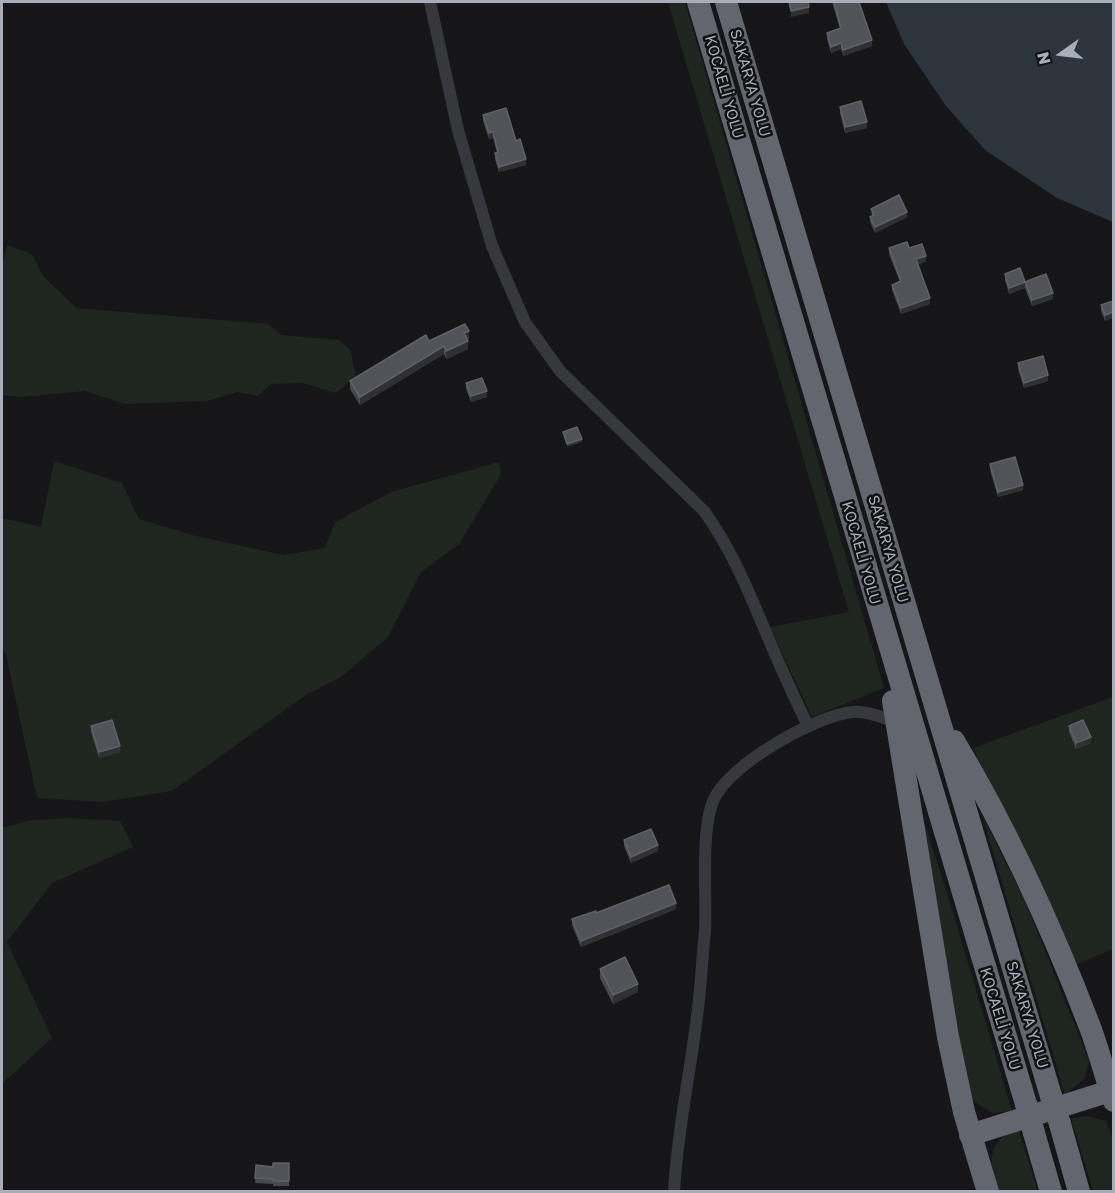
<!DOCTYPE html>
<html>
<head>
<meta charset="utf-8">
<style>
  body { margin:0 }
  #map { position:relative; width:1115px; height:1193px; overflow:hidden; background:#161618; font-family:"Golos Text",sans-serif }
  canvas { display:block }
  .frame { position:absolute; inset:0; border:3px solid #a8adb8; pointer-events:none }
  .north { position:absolute; left:1031px; top:24px; width:60px; height:60px; -webkit-text-stroke:4px #111113; paint-order:stroke; rotate:256deg; font-size:16px; font-weight:700; line-height:24px; text-align:center; color:#a8adb8 }
  .north::after { content:''; display:block; margin:auto; width:21px; height:27px; background:#a8adb8; clip-path:polygon(50% 0,100% 100%,50% 72%,0 100%) }
</style>
</head>
<body>
<div id="map">
<canvas width="1115" height="1193"></canvas>
<div class="frame"></div>
<div class="north">N</div>
</div>
<script>
const context = document.querySelector('canvas').getContext('2d');
context.lineJoin = 'round';
function paint(path, color) { context.fillStyle = color; context.fill(path, 'evenodd'); }
function stroke(path, color, width, dash) { context.strokeStyle = color; context.lineWidth = width; context.lineCap = dash ? 'butt' : 'round'; context.setLineDash(dash || []); context.stroke(path); }
function write(font, color, halo, rows, align = 'center') {
  context.font = font + ' "Golos Text",sans-serif'; context.lineWidth = 5; context.setLineDash([]); context.textBaseline = 'middle'; context.strokeStyle = halo; context.fillStyle = color; for (const [text, x, y, turn = 0] of rows) {
    context.save(); context.translate(x, y); context.rotate((+turn || 0) * Math.PI / 180); context.textAlign = isNaN(turn) ? turn : align; if (halo) context.strokeText(text, 0, 0); context.fillText(text, 0, 0); context.restore();
  }
}
const green = new Path2D(`
  M668 2H685L884 688 812 717 770 627 849 612Z
  M7 245 32 254 43 276 76 308 269 324 281 335 339 340 350 350 356 376 336 393 303 383 271 384 258 396 237 392 207 401 125 404 85 391 19 397 2 395V266Z
  M54 461 122 483 139 519 192 535 283 555 325 548 335 522 391 492 499 462 501 474 459 544 421 572 388 637 341 677 306 695 172 791 102 802 37 798 6 655 2 648V518L41 527Z
  M1113 697V949L1073 966 973 748Z
  M906 765 949 899 1012 1111 992 1113 975 1102 965 1089Z
  M982 815 1025 901 1089 1061 1085 1078 1065 1095Z
  M66 818 120 821 133 847 52 883 7 942 52 1038 2 1084V828L27 821Z
  M1088 1116 1106 1121 1113 1138V1191H1093L1071 1118Z
  M1019 1131 1038 1191H996C992 1174 986 1147 1005 1135 1008 1133 1015 1132 1019 1131Z`);
const water = new Path2D(`
  M886 2H1113V222L1057 198 985 150 946 106 904 44Z`);
const street = new Path2D(`
  M430 2 458 130 492 246 525 322 560 371 704 511C739 560 755 609 779 663 788 684 798 705 808 726
  M674 1192C677 1132 690 1075 697 1016 701 988 702 959 705 930 707 895 700 830 714 799 730 764 815 716 852 712 866 710 883 718 896 722`);
const highway = new Path2D(`
  M698 2 1026 1104
  M726 2 1051 1096
  M893 701 948 1037 964 1112 988 1192
  M954 741C1008 831 1052 928 1090 1027 1099 1051 1105 1076 1114 1101
  M1060 1124 1079 1192
  M1034 1133 1051 1192
  M970 1135 1110 1091`);
const highwayBridge = new Path2D(`
  M1051 1096 1060 1124
  M1026 1104 1034 1133`);
const wall = new Path2D(`
  M832 2H859L872 46 843 56 841 49 831 53 827 39V33L840 29Z
  M840 107 867 128 845 133 840 113Z
  M483 115 516 141 526 165 499 172 495 159V153L497 152 493 138 489 139 483 121Z
  M871 209 907 217 875 233 870 222V217L872 216Z
  M889 248H909L926 261 917 265 930 304 901 314 892 290V285L900 282 889 254Z
  M1005 274 1025 282 1053 299 1032 306 1025 288 1009 294 1005 280Z
  M1113 301 1105 321 1101 311V305Z
  M469 339 467 340 468 349 446 359 444 354 360 405 350 389V381L429 341Z
  M1018 363 1048 381 1024 388 1018 369Z
  M466 383 487 397 471 402 466 389Z
  M990 464 1023 490 998 497 990 470Z
  M91 726 120 752 99 758 91 732Z
  M1069 726 1091 743 1076 749 1069 732Z
  M624 840 658 851 631 863 624 846Z
  M676 909 581 947 572 925V919L596 913Z
  M600 969 638 992 613 1004 600 978Z
  M289 1163V1186H273V1184L255 1183 256 1165 273 1167Z`);
const shadedWall = new Path2D(`
  M809 7V13L791 17V11Z
  M872 40V46L843 56V50Z
  M841 43V49L831 53V47Z
  M867 122V128L845 133V127Z
  M493 132V138L489 139V133Z
  M526 159V165L499 172V167Z
  M907 212V217L875 233V227Z
  M926 256V261L916 265V259Z
  M1025 282V288L1009 294V288Z
  M1053 293V299L1032 306V300Z
  M930 298V304L901 314V308Z
  M1113 312V318L1105 321V315Z
  M469 331V339L464 342V333Z
  M468 341V349L446 359V351Z
  M444 346V354L360 405V397Z
  M1048 375V381L1024 388V383Z
  M487 391V397L471 402V396Z
  M582 439V442L567 447V444Z
  M1023 485V490L998 497V492Z
  M1091 737V743L1076 749V743Z
  M120 746V752L99 758V752Z
  M658 845V851L631 863V857Z
  M676 903V909L581 947V941Z
  M638 984V992L613 1004V995Z`);
const building = new Path2D(`
  M789 2H808L809 7 791 11Z
  M834 2H859L872 40 843 50 841 43 831 47 827 33 841 28Z
  M861 101 867 122 845 127 840 107Z
  M506 108 516 141 520 139 526 159 499 167 495 153 498 152 493 132 489 133 483 115Z
  M899 195 907 212 875 227 870 217 874 215 871 209Z
  M907 242 909 248 922 244 926 256 916 259 930 298 901 308 892 285 901 281 889 248Z
  M1020 268 1025 282 1009 288 1005 274Z
  M1046 274 1053 293 1032 300 1025 282Z
  M1113 301V312L1105 315 1101 305Z
  M465 324 469 331 464 333 468 341 446 351 444 346 360 397 350 381 426 335 429 341Z
  M1043 356 1048 375 1024 383 1018 363Z
  M482 378 487 391 471 396 466 383Z
  M577 427 582 439 567 444 563 432Z
  M1015 457 1023 485 998 492 990 464Z
  M112 720 120 746 99 752 91 726Z
  M1083 720 1091 737 1076 743 1069 726Z
  M651 829 658 845 631 857 624 840Z
  M669 885 676 903 581 941 572 919 596 911V913Z
  M625 957 638 984 613 995 600 969Z
  M273 1163H289V1181H273V1179L255 1178 256 1165 273 1167Z`);
const streetNames = [
  ["SAKARYA YOLU",750,83,74],
  ["KOCAELİ YOLU",724,87,74],
  ["SAKARYA YOLU",888,549,74],
  ["KOCAELİ YOLU",861,553,74],
  ["SAKARYA YOLU",1027,1015,73],
  ["KOCAELİ YOLU",1000,1019,73]
];
paint(green, '#1e261f');
paint(water, '#2c353c');
stroke(street, '#37383d', 12);
stroke(highway, '#63666e', 22);
stroke(highwayBridge, '#63666e', 22);
paint(wall, '#47494d');
paint(shadedWall, '#2f3033');
paint(building, '#525359');
stroke(building, '#5f6168', 1.5);
write('15px', '#a8adb8', '#111113', streetNames);
</script>
</body>
</html>
